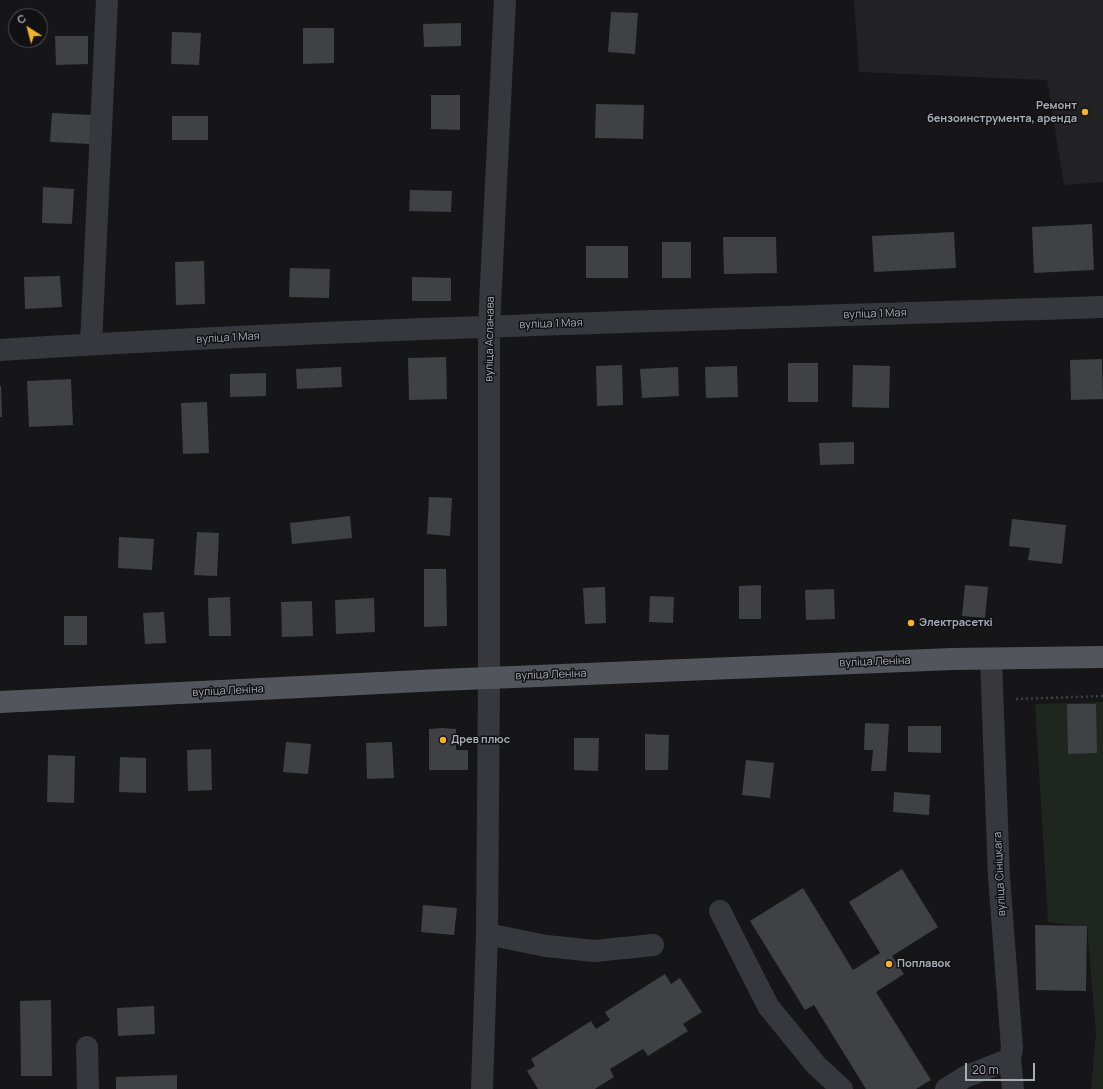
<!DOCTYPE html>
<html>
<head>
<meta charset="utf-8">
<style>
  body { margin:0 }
  #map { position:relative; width:1103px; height:1089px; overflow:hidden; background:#161618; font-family:Manrope,sans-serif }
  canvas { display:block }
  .north { position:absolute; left:8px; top:8px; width:40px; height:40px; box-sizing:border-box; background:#111113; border:1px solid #4d4f55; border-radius:50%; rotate:324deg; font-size:11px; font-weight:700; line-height:16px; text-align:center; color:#a8adb8 }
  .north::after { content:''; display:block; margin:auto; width:14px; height:18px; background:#f2b134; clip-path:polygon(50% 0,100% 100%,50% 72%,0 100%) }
  .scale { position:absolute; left:965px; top:1063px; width:70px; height:18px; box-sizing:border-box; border:2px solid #a8adb8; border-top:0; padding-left:5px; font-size:12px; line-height:14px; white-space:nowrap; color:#a8adb8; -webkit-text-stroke:3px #111113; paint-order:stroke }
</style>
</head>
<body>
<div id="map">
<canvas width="1103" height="1089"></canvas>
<div class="north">С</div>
<div class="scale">20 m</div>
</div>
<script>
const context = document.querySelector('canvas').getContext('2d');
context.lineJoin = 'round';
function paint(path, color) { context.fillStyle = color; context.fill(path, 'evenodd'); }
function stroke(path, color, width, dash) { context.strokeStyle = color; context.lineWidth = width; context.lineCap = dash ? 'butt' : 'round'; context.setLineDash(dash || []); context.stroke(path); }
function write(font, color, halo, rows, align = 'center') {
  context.font = font + ' Manrope,sans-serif'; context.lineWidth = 3; context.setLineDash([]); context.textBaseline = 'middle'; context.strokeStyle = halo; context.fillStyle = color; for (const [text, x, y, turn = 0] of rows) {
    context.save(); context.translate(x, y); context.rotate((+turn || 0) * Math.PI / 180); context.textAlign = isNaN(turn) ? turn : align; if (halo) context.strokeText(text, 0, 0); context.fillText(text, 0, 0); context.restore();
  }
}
const built = new Path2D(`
  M854 0H1103V182L1064 185 1047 80 859 72Z`);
const green = new Path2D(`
  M1103 702V1089H1091L1096 1033 1087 927 1048 922 1035 704Z`);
const building = new Path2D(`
  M611 12 638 13 635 54 608 52Z
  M461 23V46L424 47 423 24Z
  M303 28H334V63L303 64Z
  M172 32 201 33 199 65 171 64Z
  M55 36H88V64L56 65Z
  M431 95H460V130L431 129Z
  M596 104 644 105 643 139 595 138Z
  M52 113 91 115 90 144 50 142Z
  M172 116H208V140H172Z
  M43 187 74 189 72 224 42 223Z
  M410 190 452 191 451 212 409 211Z
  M1092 224 1094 270 1034 273 1032 227Z
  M954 232 956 268 874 272 872 236Z
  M723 237H776L777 273 724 274Z
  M662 242H691V278H662Z
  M586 246H628V278H586Z
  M204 261 205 304 176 305 175 262Z
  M290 268 330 269 329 298 289 297Z
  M60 276 62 307 25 309 24 277Z
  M412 277 451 278V301H412Z
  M446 357 447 399 409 400 408 358Z
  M1102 359 1103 399 1071 400 1070 360Z
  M788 363H818V402H788Z
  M622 365 623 405 597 406 596 366Z
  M853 365 890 366 889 408 852 407Z
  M737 366 738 397 706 398 705 367Z
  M341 367 342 387 297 389 296 369Z
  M678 367 679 396 642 398 640 369Z
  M266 373V396L230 397V374Z
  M71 379 73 425 29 427 27 381Z
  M0 386H1L2 417H0Z
  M207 402 209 453 183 454 181 403Z
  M854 442V464L820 465 819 443Z
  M429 497 452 498 450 536 427 534Z
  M350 516 352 538 292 544 290 523Z
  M1012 519 1066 525 1062 564 1028 560 1030 548 1009 546Z
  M197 532 219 533 217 576 194 575Z
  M119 537 154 539 152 570 118 568Z
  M424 569H446L447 626 424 627Z
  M761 585V619H739V586Z
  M965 585 988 587 985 618 962 616Z
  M605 587 606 623 585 624 583 588Z
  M834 589 835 619 806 620 805 590Z
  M650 596 674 597 673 623 649 622Z
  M230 597 231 636H209L208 598Z
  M374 598 375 632 336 634 335 600Z
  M312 601 313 636 282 637 281 602Z
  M164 612 166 643 145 644 143 613Z
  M64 616H87V645H64Z
  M1067 704H1096L1097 753 1068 754Z
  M865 723 889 724 886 771H871L873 750H864Z
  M908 726H941V753L908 752Z
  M442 728 456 729V750H468V770H429V729Z
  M645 734 669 735 668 770H645Z
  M574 738H599L598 771 574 770Z
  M286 742 311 744 308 774 283 772Z
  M392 742 394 778 367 779 366 743Z
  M211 749 212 790 188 791 187 750Z
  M48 755 75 756 74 803 47 802Z
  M120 757 146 758V793L119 792Z
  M746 760 774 763 770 798 742 795Z
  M894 792 930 795 929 815 893 812Z
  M902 869 938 927 892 956 904 974 876 992 931 1080 916 1089H866L814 1005 805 1010 750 921 803 888 853 970 880 953 849 902Z
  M423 905 457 908 454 935 421 932Z
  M1035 925 1087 926 1086 991 1036 990Z
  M665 974 671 984 680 978 702 1012 683 1024 688 1031 648 1056 643 1049 610 1069 614 1077 595 1089H538L527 1071 535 1066 531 1059 591 1021 596 1029 610 1020 605 1012Z
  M51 1000 52 1076H21L20 1001Z
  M154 1006 155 1034 118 1036 117 1008Z
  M177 1075V1089H116V1077Z`);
const path = new Path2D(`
  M1016 699 1103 696`);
const minor = new Path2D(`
  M91 344 107 0
  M0 350C367 327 735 319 1103 307
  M991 659 999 877 1012 1048 1010 1059 1013 1089
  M720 911 768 1006 816 1065 842 1089
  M487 934 546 946 595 951 653 945
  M87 1047 88 1089
  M482 1089 487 934 489 678V326L505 0
  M946 1089 965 1077 1010 1059`);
const major = new Path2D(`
  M0 702 440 680 952 659 1103 657`);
const markers = [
  [1085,112,4,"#f2b134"],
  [911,623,4,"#f2b134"],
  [443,740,4,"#f2b134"],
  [889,964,4,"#f2b134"]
];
const poiNames = [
  ["Ремонт",1077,106,"right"],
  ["бензоинструмента, аренда",1077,119,"right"],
  ["Электрасеткі",919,623],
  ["Древ плюс",451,740],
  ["Поплавок",897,964]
];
const streetNames = [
  ["вуліца 1 Мая",875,314,-2],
  ["вуліца 1 Мая",551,324,-2],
  ["вуліца 1 Мая",228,338,-3],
  ["вуліца Асланава",490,339,-89],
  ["вуліца Леніна",875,662,-2],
  ["вуліца Леніна",551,675,-2],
  ["вуліца Леніна",228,691,-3],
  ["вуліца Сініцкага",1000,874,-93]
];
paint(built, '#222225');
paint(green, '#1e261f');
paint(building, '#404145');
stroke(path, '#3d3f44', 2.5, [2, 3]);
stroke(minor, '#37383d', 22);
stroke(major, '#53555c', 22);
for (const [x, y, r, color] of markers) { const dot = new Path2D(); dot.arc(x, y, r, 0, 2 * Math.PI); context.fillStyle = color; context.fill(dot); stroke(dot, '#111113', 1.5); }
write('bold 11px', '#a8adb8', '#111113', poiNames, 'left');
write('11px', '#a8adb8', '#111113', streetNames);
</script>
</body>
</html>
